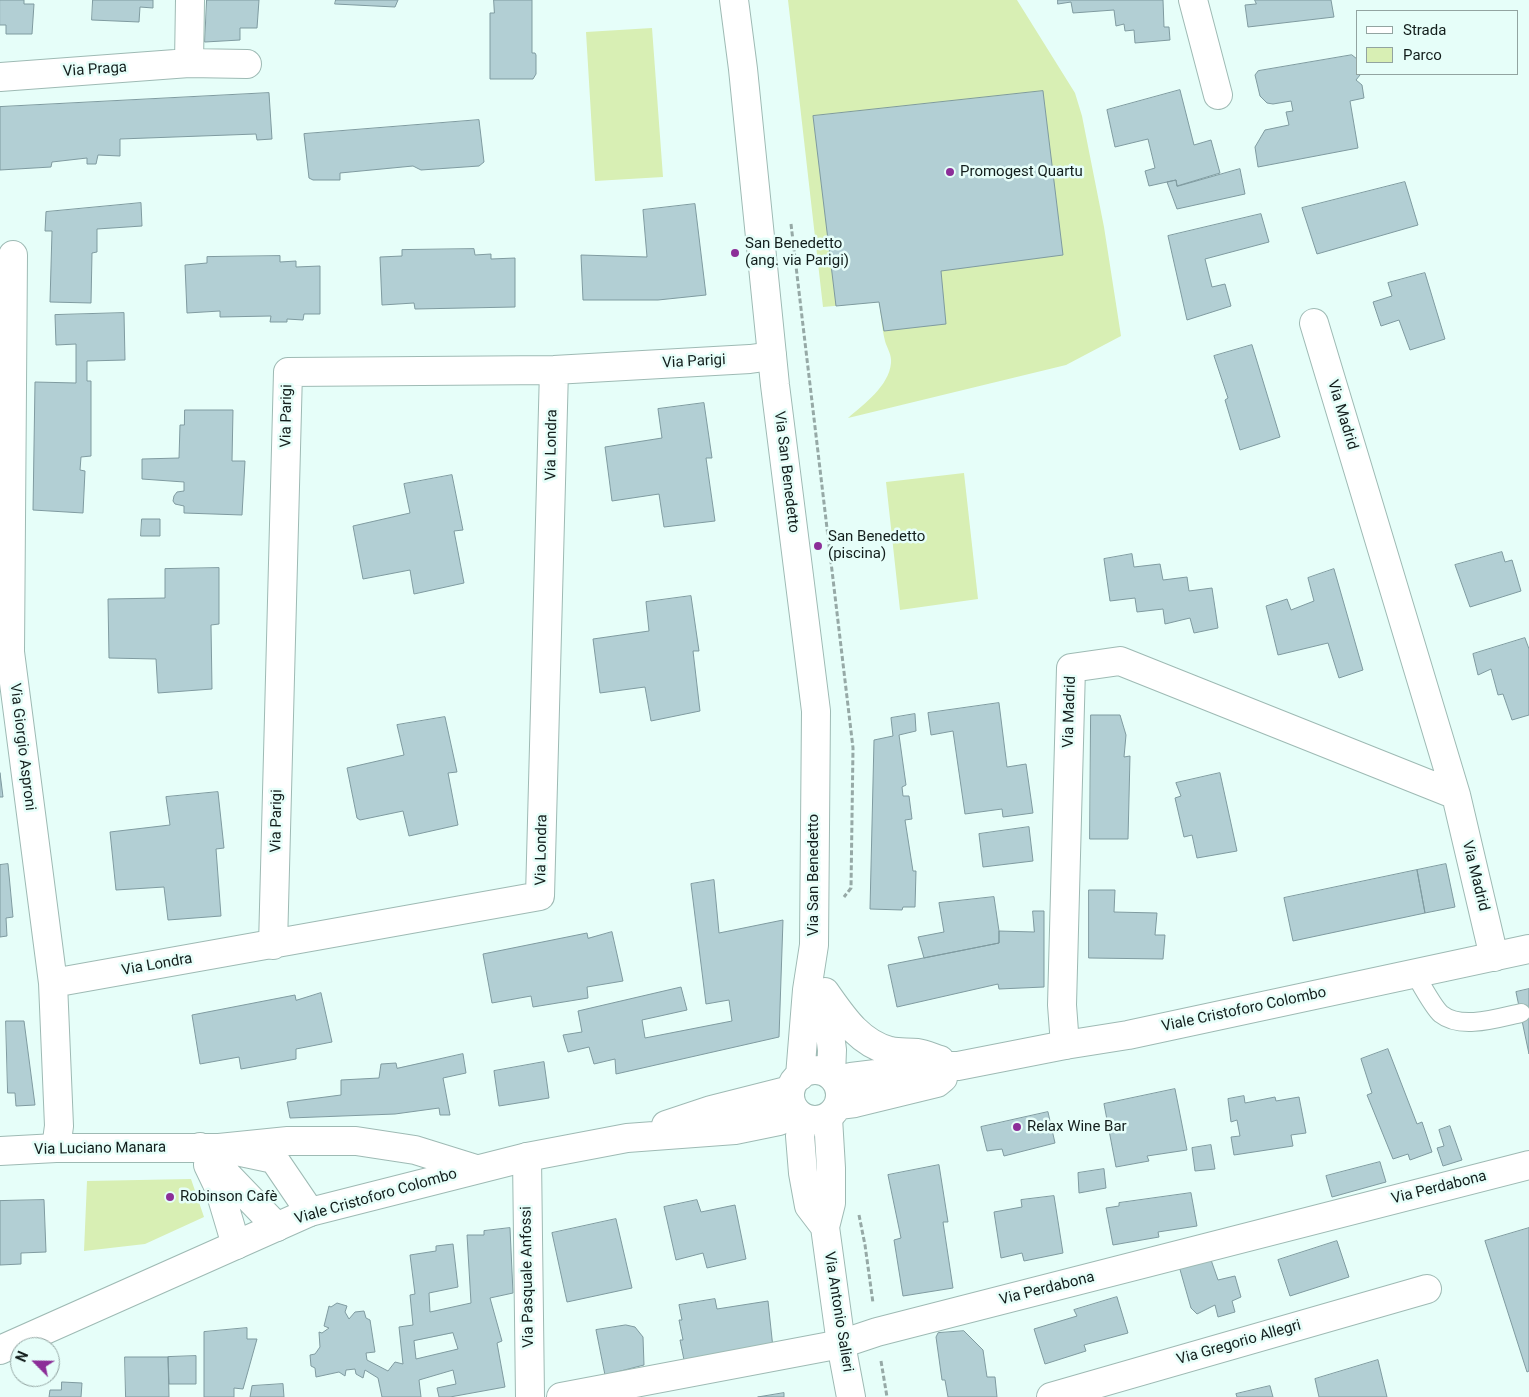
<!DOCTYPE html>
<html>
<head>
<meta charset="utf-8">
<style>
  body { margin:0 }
  #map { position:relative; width:1529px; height:1397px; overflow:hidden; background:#e6fef9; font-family:Roboto,sans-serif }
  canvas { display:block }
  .legend { position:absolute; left:1356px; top:10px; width:162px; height:65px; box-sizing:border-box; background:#e6fef9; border:1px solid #92a4a1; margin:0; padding:6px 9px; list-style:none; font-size:15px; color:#131e1c }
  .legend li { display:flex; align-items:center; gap:10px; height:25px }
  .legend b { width:25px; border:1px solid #92a4a1 }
  .north { position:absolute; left:10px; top:1337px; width:50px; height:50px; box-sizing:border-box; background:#e6fef9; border:1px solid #92a4a1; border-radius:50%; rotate:293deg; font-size:14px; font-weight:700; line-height:20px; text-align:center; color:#131e1c }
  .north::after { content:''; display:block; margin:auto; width:18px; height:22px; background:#8c2e98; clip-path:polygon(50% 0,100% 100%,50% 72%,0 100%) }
</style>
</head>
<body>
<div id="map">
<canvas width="1529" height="1397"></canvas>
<ul class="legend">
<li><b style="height:6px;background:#fff"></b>Strada</li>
<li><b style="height:14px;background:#d8efb4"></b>Parco</li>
</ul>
<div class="north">N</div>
</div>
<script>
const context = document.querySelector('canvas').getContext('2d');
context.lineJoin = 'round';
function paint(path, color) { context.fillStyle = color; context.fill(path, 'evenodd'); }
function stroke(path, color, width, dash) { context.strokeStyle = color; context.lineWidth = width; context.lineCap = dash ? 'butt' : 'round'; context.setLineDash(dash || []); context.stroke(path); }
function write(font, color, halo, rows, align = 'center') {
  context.font = font + ' Roboto,sans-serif'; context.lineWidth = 5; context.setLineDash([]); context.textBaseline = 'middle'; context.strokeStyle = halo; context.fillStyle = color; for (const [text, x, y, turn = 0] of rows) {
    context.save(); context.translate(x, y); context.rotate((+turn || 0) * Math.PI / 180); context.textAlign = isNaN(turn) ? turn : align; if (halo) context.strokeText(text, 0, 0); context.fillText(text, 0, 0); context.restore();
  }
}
const green = new Path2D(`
  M788 0H1017L1075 93 1082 116 1104 227 1121 336 1066 365 848 418C864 404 889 386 891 363 892 355 887 348 885 341 882 329 881 314 879 302L823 307Z
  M652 28 663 177 595 181 586 32Z
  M964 473 978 599 900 610 886 482Z
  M191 1179 204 1217 145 1244 84 1251 87 1181Z`);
const building = new Path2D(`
  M0 0H24V4H34L32 34H6V25H0Z
  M93 0H153V8L140 7 139 22 92 20Z
  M207 0H259L257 28H240V40L205 42Z
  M336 0H398L395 7 335 4Z
  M494 0H532V53H535L536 55V74L533 79H490V13H494Z
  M1058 0H1163L1164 27H1169L1170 40 1135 43 1134 30 1125 31 1124 24 1116 26 1114 10 1073 13 1071 2 1058 4Z
  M1255 0H1331L1334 17 1248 27 1245 5 1256 4Z
  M1352 55 1357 59 1358 74 1360 75 1356 80 1362 85 1364 98 1350 101 1358 148 1258 167 1255 147 1265 130 1289 125 1286 112 1293 111 1291 101 1273 104 1267 103 1260 96 1255 75 1258 71Z
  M1180 90 1194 145 1211 140 1220 173 1177 186 1176 180 1149 186 1145 171 1155 168 1148 139 1115 147 1107 110Z
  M1043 91 1063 255 941 271 946 324 884 331 879 302 836 306 813 116Z
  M269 93 272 139 257 140 256 134 120 139V156L98 155 96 164H87V158L52 162 51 167 0 170V107Z
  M479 120 484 162 479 166 421 170 413 166 340 173V180H313L309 178 304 134Z
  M1240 169 1245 194 1177 209 1167 182 1176 180 1177 186Z
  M1405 182 1418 225 1317 254 1302 208Z
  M141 203 142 226 97 229V252L92 253 91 303 50 302 52 231H45L46 212Z
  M695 204 706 295 658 300H583L581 255 647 257 643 210Z
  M1261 214 1269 242 1205 259 1212 287 1225 284 1231 306 1187 320 1168 236Z
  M474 249 475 255 491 254V259L515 258V307L415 309 414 303 382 305 380 257 402 256V250Z
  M280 256V262L296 261V267L320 266V314H304L303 320 287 319V322H270L271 316 220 317V311L187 313 185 265 207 263V257Z
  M1425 273 1445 339 1410 350 1399 320 1381 326 1373 302 1392 296 1388 283Z
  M124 313 125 360 87 361V381H91V456L81 457 80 470 85 471 83 513 33 510 35 382 76 383V344L56 345 55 315Z
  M1252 345 1280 437 1240 450 1225 400 1228 398 1214 356Z
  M704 403 712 458H706L715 521 664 527 659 494 612 501 605 447 662 438 658 409Z
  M185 410H233L232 461H245L242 515 184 513V506L175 504 173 501 174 496 177 492 184 491V482L142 479V459L179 458 180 425H184Z
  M452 475 463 530 454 531 464 583 414 594 410 570 363 579 353 526 410 513 404 484Z
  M142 519H160V536H141Z
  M1502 552 1505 562 1512 560 1521 591 1470 607 1455 565Z
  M1132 554 1134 567 1160 564 1163 580 1187 577 1189 591 1212 588 1218 628 1194 633 1190 618 1165 624 1163 609 1137 612 1135 598 1110 601 1104 559Z
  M219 568V624L211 625 212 689 158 693 156 659 109 658 108 599 165 598V569Z
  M1334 569 1363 670 1339 678 1328 643 1278 655 1266 606 1287 599 1291 610 1314 601 1308 578Z
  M691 596 699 651H693L700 711 651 721 645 687 600 693 593 639 649 631 646 602Z
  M1525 638 1529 649V715L1512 720 1503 694 1498 695 1491 669 1478 675 1473 654Z
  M999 703 1007 767 1026 764 1033 813 1003 817 1002 809 965 814 953 731 931 735 928 713Z
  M915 714 916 731 899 735 906 785 902 787 903 796H909L912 819 905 820 913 871H916L915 907H903L902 910 870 909 874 740 893 736 891 718Z
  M1091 715H1120L1126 735 1124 757 1130 756 1128 839H1090Z
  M445 717 457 772 448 773 458 825 409 836 403 811 360 820 357 818 347 768 404 755 397 725Z
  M0 773 3 797H0Z
  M1220 773 1237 851 1197 858 1192 835 1184 837 1175 798 1181 796 1176 783Z
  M218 792 224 848 216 849 221 916 168 920 164 887 116 890 110 832 170 825 166 797Z
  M1029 827 1033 861 983 867 979 834Z
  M8 864 13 917 6 918 7 936 0 937V865Z
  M1446 864 1455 907 1425 913 1417 870Z
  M1417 870 1425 913 1293 941 1284 898Z
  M714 880 719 933 783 920 779 1037 616 1074 615 1059 594 1064 589 1047 568 1052 563 1035 582 1032 578 1011 681 987 687 1010 642 1020 645 1038 732 1021 729 1000 706 1004 691 884Z
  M1089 890H1115L1114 912 1157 913 1155 935H1165L1163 959 1089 958Z
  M994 897 999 931V943L924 958 918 937 944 932 939 903Z
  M1033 911H1044V987L999 989 998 984 897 1007 888 965 999 943V931L1034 932Z
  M612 932 623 981 587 987 588 998 533 1007 531 996 492 1003 483 954 587 933 588 938Z
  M1529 989V1054L1516 992Z
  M321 993 332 1042 296 1049V1059L241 1069 239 1057 200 1064 192 1015 295 995 296 1000Z
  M6 1021H24L35 1105 16 1106 15 1093H8Z
  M1388 1049 1417 1124 1422 1122 1432 1152 1410 1160 1408 1154 1393 1159 1367 1095 1372 1093 1361 1059Z
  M463 1054 466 1073 443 1078 450 1115H440L439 1108 395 1114 290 1118 287 1102 341 1095V1080L379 1078 381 1064 396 1063 397 1068Z
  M544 1062 549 1098 499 1106 494 1071Z
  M1175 1089 1187 1150 1147 1156 1149 1161 1116 1167 1104 1104Z
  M1244 1096 1245 1103 1275 1097 1276 1101 1299 1097 1306 1133 1291 1135 1293 1146 1234 1155 1231 1137 1240 1136 1237 1120 1231 1122 1228 1099Z
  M1048 1112 1055 1143 1004 1156 1002 1149 987 1151 981 1127Z
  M1450 1126 1462 1160 1443 1166 1437 1148 1444 1146 1439 1130Z
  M1211 1145 1215 1169 1195 1171 1192 1148Z
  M1380 1162 1386 1182 1332 1197 1326 1176Z
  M939 1165 948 1222H943L953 1288 903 1296 894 1240 901 1238 888 1175Z
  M1104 1169 1106 1188 1079 1193 1078 1173Z
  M1191 1193 1197 1226 1158 1232 1159 1237 1113 1245 1106 1208 1119 1206V1203Z
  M1054 1196 1063 1253 1024 1261 1022 1253 1001 1258 994 1212 1022 1207 1021 1200Z
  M44 1200 46 1252 21 1253V1264L0 1265V1201Z
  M697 1200 701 1212 735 1205 746 1259 707 1268 703 1253 676 1260 664 1207Z
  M616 1219 632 1288 567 1302 552 1233Z
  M510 1228 513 1293 490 1298 502 1341 497 1343 505 1387 450 1397H439L437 1388 456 1384 453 1370 419 1380 421 1397H382L378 1378 365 1370 363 1378 356 1374 355 1369 346 1370 345 1376 339 1372 316 1377 315 1368 311 1366 310 1355 315 1354 320 1347 319 1332 322 1333 329 1328 324 1326 329 1306 331 1307 337 1303 347 1306 345 1312 349 1319 355 1312 364 1311 366 1318 370 1320 375 1352 366 1353 367 1360 388 1371 395 1362 403 1364 399 1327 413 1325 410 1295 415 1294 410 1255 436 1251V1246L453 1244 458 1287 429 1293 430 1312 471 1303 467 1235H484V1231ZM453 1333 458 1349 416 1359 414 1341Z
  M1529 1228V1371L1527 1372 1485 1241Z
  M1337 1241 1349 1277 1290 1296 1278 1260Z
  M1210 1257 1218 1280 1235 1276 1241 1297 1232 1301 1235 1312 1218 1317 1215 1305 1197 1314 1191 1308 1179 1266Z
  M1117 1297 1128 1333 1084 1345 1086 1351 1045 1364 1034 1329 1077 1316 1074 1310Z
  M715 1299 717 1309 768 1301 773 1348 684 1360 680 1340H683L679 1320H682L679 1305Z
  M626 1325 635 1327 643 1337 644 1365 605 1375 596 1330Z
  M247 1328V1339H257L243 1389 234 1388V1397H204V1332Z
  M964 1331 983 1350 987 1377H995L997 1397H948L945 1380H942L936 1337 938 1333Z
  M196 1356V1384H169L168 1357Z
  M125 1357H168L169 1397H126Z
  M1378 1360 1387 1397H1319L1315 1379Z
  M62 1382 82 1383 81 1397H49L50 1390H61Z
  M283 1384 284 1397H250L252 1386Z
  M1270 1386 1273 1397H1237L1236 1394Z
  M784 1393V1397H758Z`);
const path = new Path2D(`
  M791 224 853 748 851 888 844 897
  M859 1215 865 1245 873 1303
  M881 1361 887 1397`);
const service = new Path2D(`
  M1415 974C1421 984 1433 1007 1441 1014 1461 1030 1498 1018 1521 1013`);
const minor = new Path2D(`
  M1193 0 1218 95
  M189 63 247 64
  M0 77 189 63 190 0
  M13 255 10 652 53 983 59 1126 56 1148
  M1314 323 1456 795 1494 957
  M273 945 288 372 554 370 750 359 772 356
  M53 983 540 896 554 370
  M1065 1045 1062 1005 1071 668 1120 661 1456 795
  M527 1157 530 1397
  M561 1397 841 1344 877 1332 1529 1165
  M1051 1397 1427 1289`);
const tertiary = new Path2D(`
  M804 1118 800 1136 803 1173 809 1206 825 1227
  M828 1118 831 1168V1203L825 1227 841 1344 851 1397
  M200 1147 277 1227
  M0 1151 56 1148H219L288 1141H356L415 1150 476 1169
  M241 1152 274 1159 310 1212
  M208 1165 219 1188 236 1245`);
const secondary = new Path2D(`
  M734 0 743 69 775 385 816 711 814 945 807 990 800 1076
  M825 992C842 1016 859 1043 890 1051 899 1053 908 1052 917 1053 925 1054 933 1058 940 1060
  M825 995 832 1050 831 1075
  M790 1095a25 25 0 1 1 50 0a25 25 0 1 1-50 0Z
  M837 1081 851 1077 942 1066H958L1065 1045 1128 1035 1529 949
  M839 1105 855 1103 937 1083 943 1078
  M666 1125 711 1110 790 1090
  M0 1350 310 1212 527 1157 627 1138 735 1130 779 1121 797 1113`);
const markers = [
  [950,172,5,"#8c2e98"],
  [735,253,5,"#8c2e98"],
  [818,546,5,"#8c2e98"],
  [1017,1127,5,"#8c2e98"],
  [170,1197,5,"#8c2e98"]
];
const streetNames = [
  ["Via Praga",95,70,-4],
  ["Via Parigi",694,362,-3],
  ["Via Madrid",1342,415,73],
  ["Via Parigi",287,416,-89],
  ["Via Londra",552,445,-89],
  ["Via San Benedetto",786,472,83],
  ["Via Madrid",1070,712,-88],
  ["Via Giorgio Asproni",22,747,83],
  ["Via Parigi",277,821,-89],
  ["Via Londra",542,850,-89],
  ["Via San Benedetto",814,875,-90],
  ["Via Madrid",1475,876,76],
  ["Via Londra",157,965,-10],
  ["Viale Cristoforo Colombo",1244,1010,-12],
  ["Via Luciano Manara",100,1149,-1],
  ["Via Perdabona",1439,1188,-14],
  ["Viale Cristoforo Colombo",376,1197,-16],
  ["Via Pasquale Anfossi",528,1277,-91],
  ["Via Perdabona",1047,1289,-14],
  ["Via Antonio Salieri",838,1312,81],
  ["Via Gregorio Allegri",1239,1343,-16]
];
const poiNames = [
  ["Promogest Quartu",960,172],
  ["San Benedetto",745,244],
  ["(ang. via Parigi)",745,261],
  ["San Benedetto",828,537],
  ["(piscina)",828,554],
  ["Relax Wine Bar",1027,1127],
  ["Robinson Cafè",180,1197]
];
paint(green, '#d8efb4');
paint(building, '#b2cfd4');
stroke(building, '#7f9ba0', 1);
stroke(service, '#9ebab4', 20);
stroke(minor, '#9ebab4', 30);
stroke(tertiary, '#9ebab4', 30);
stroke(secondary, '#9ebab4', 30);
stroke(path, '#96a9a6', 3, [5, 2.5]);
stroke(service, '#fff', 18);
stroke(minor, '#fff', 28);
stroke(tertiary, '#fff', 28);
stroke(secondary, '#fff', 28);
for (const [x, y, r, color] of markers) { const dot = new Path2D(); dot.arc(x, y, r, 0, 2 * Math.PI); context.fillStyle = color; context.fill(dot); stroke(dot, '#e6fef9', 2); }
write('15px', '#131e1c', '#e6fef9', streetNames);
write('15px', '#131e1c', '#e6fef9', poiNames, 'left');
</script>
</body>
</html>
